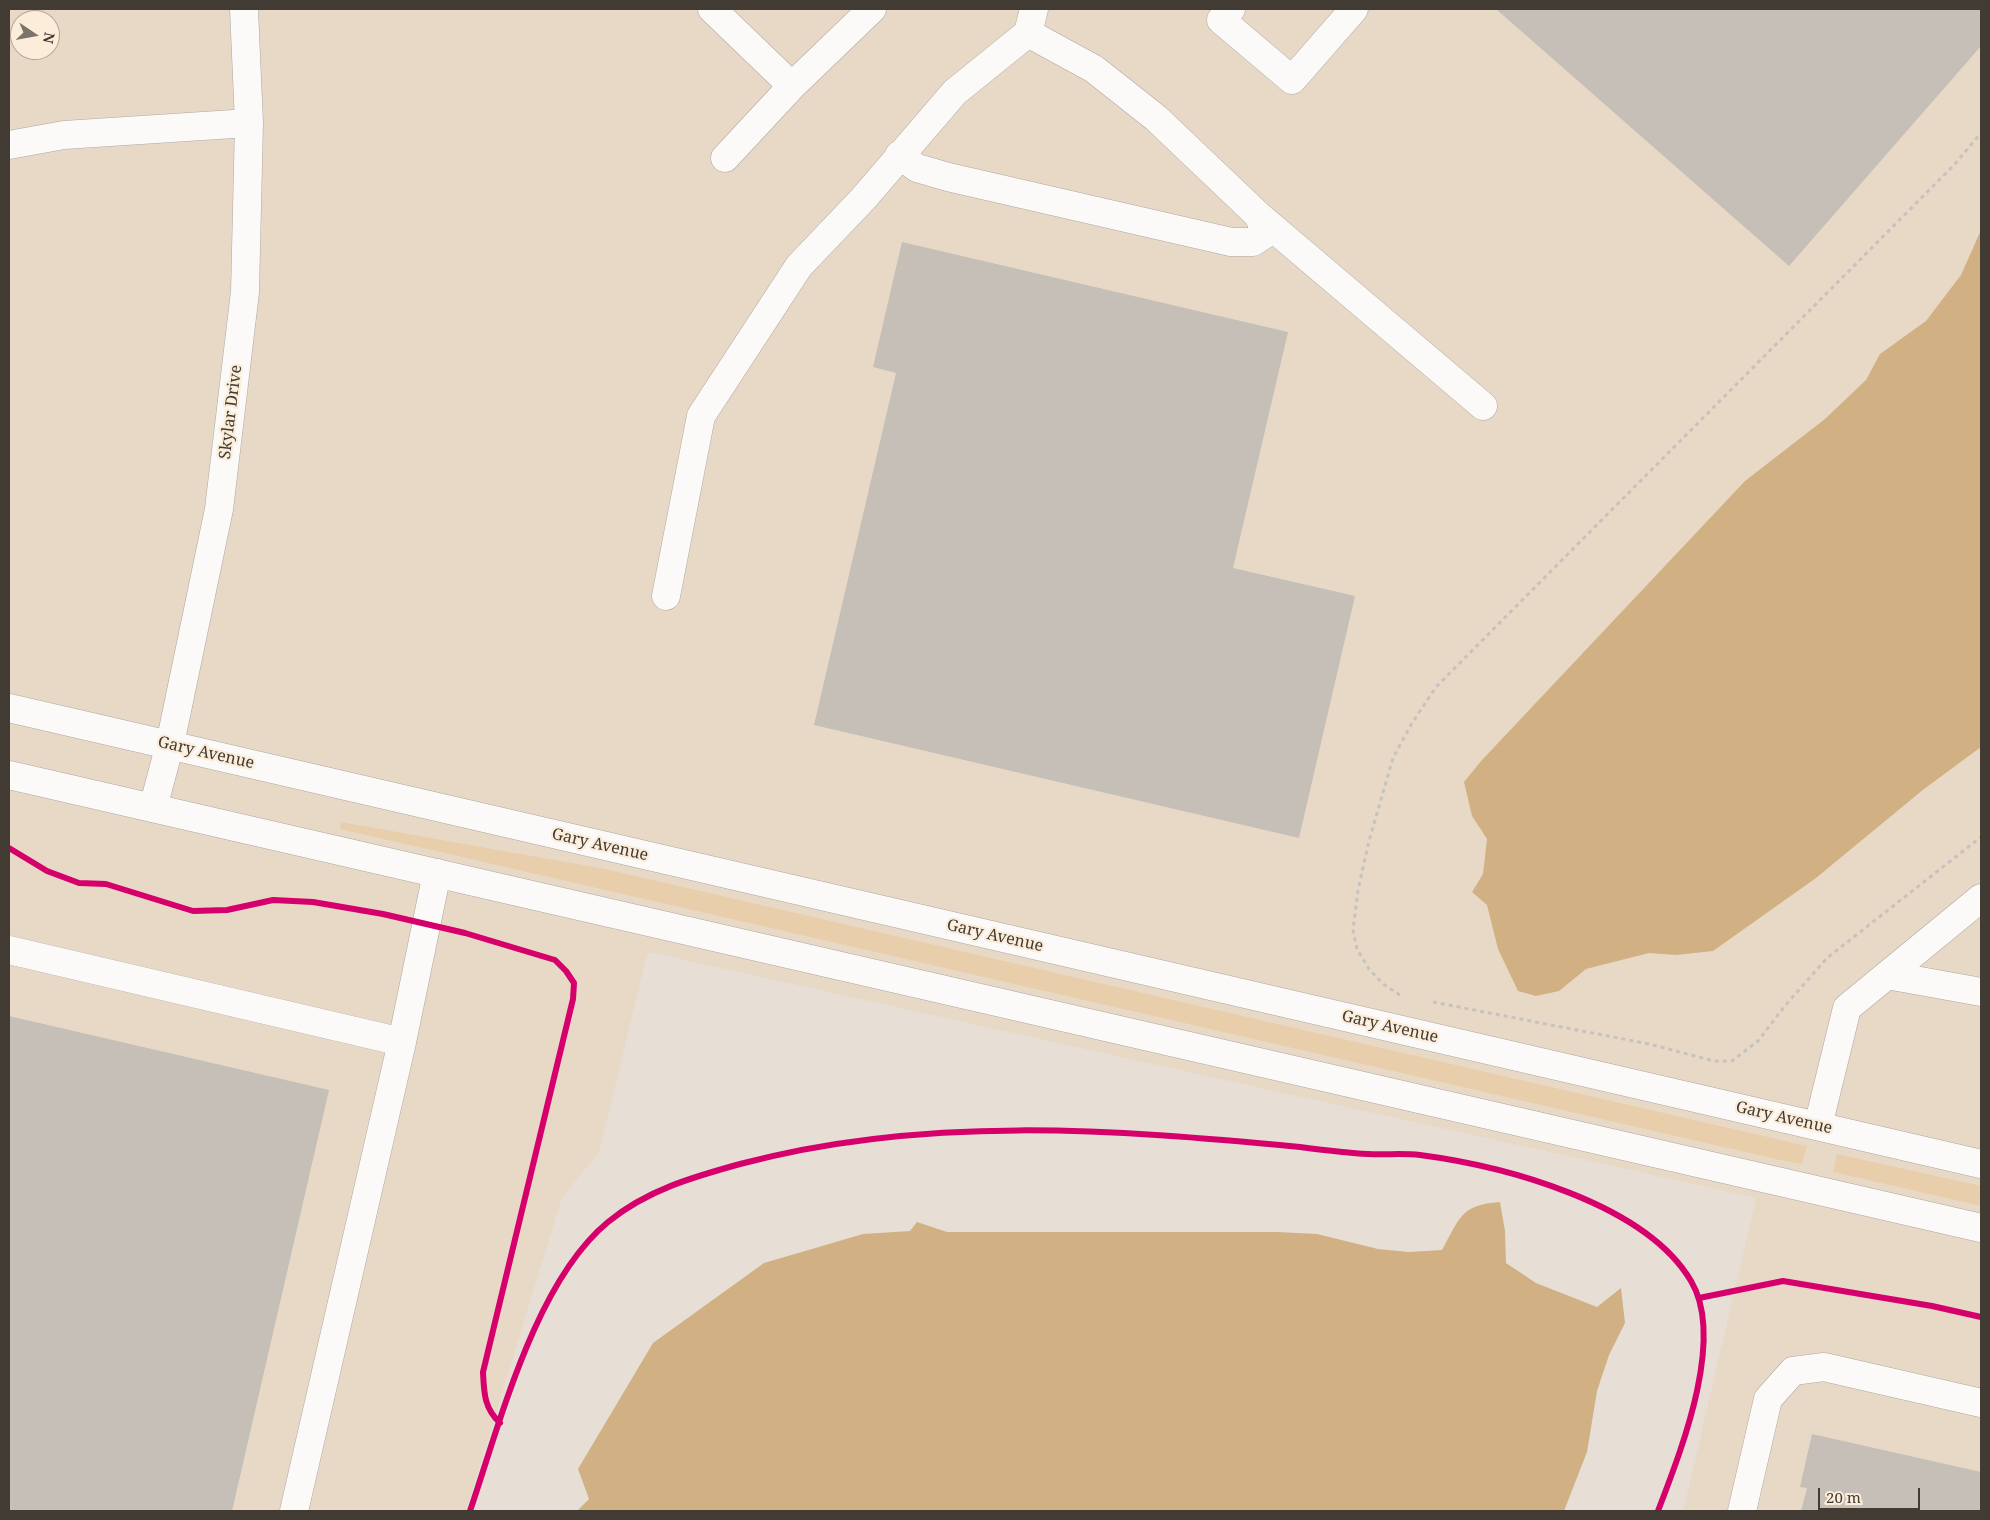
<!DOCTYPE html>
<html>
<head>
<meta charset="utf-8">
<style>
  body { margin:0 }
  #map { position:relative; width:1990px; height:1520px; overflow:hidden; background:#e7dfd5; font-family:"Noto Serif",serif }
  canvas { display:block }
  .frame { position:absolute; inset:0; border:10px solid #413b34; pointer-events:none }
  .north { position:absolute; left:10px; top:10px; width:50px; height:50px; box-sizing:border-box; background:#fcedda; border:1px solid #b1a698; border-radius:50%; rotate:102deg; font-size:14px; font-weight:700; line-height:20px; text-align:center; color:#413b34 }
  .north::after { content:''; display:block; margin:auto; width:18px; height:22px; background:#7b746c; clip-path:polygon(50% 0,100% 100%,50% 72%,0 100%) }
  .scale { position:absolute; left:1818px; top:1488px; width:102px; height:22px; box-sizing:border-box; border:2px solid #413b34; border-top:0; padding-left:6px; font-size:15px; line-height:18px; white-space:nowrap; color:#413b34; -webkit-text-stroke:4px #fcedda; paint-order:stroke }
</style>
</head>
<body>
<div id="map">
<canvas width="1990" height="1520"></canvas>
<div class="frame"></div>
<div class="north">N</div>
<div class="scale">20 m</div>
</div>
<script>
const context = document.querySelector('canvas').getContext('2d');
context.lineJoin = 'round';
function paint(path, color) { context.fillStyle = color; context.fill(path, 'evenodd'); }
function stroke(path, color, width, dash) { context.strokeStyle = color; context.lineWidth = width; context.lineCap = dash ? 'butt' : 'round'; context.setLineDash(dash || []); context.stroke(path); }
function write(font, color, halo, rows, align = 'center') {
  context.font = font + ' "Noto Serif",serif'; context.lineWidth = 4.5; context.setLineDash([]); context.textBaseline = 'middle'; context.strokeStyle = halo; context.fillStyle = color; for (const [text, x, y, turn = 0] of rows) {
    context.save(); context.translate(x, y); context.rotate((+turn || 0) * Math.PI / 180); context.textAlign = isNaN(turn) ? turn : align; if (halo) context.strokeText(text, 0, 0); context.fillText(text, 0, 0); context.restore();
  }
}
const built = new Path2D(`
  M9 9H1981V1511H1683L1756 1198 648 952 599 1152 562 1198 466 1511H9ZM20 20H50V50H20Z`);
const green = new Path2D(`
  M341 822 605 869 1807 1146 1802 1164 1780 1160 340 829Z
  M1837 1154 1981 1186V1206L1833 1172Z`);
const water = new Path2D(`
  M1981 230V747L1924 789 1816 878 1713 951 1676 955 1649 953 1586 969 1559 991 1536 996 1518 991 1498 949 1487 905 1472 892 1483 874 1487 839 1472 816 1464 782 1482 760 1745 481 1825 419 1866 380 1880 354 1926 321 1961 275Z
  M1500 1202 1505 1231 1506 1263 1536 1283 1597 1307 1621 1288 1625 1323 1609 1355 1597 1391 1587 1452 1564 1511H577L589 1499 578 1469 653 1343 764 1263 863 1234 910 1231 917 1222 947 1232H1277L1317 1234 1378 1249 1409 1252 1442 1250C1460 1218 1460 1205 1500 1202Z`);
const building = new Path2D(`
  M1496 9H1981V46L1789 266Z
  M902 242 1288 332 1233 568 1355 596 1299 838 814 725 896 373 873 367Z
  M9 1016 329 1090 232 1511H9Z
  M1812 1434 1981 1472V1511H1801L1807 1488 1800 1487Z`);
const path = new Path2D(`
  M1400 995 1383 984 1369 969 1357 949 1353 930 1358 890 1369 841 1393 758 1412 723 1436 687 1954 165 1981 133
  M1433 1002 1649 1044 1714 1061H1732L1758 1041 1784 1007 1827 958 1981 837`);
const minor = new Path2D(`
  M712 9 792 86 872 9
  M1231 9 1221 20 1292 80 1354 9
  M1028 33 1034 9
  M9 145 64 135 249 123
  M899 155 917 168 948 177 1231 242H1253L1265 234 1259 216 1156 118 1094 69 1028 33
  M725 158 792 86
  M1259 216 1483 406
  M666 596 701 416 799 266 863 199 955 92 1028 33
  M153 808 170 744 219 509 245 292 249 123 244 9
  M9 950 402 1042
  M1887 975 1981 992
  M1818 1126 1847 1008 1981 898
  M294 1511 402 1042 437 873
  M1742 1511 1768 1399 1793 1371 1824 1367 1981 1403`);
const major = new Path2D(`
  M9 708 1981 1164
  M9 775 1981 1228`);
const cycleway = new Path2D(`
  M9 848 47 871 79 883 106 884 193 911 227 910 273 900 313 902 383 914 465 933 555 960 566 971 574 983 573 999 483 1372C484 1393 484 1408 500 1423
  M1699 1298 1783 1281 1932 1306 1981 1317
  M470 1511C500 1423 535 1282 608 1222 647 1190 693 1177 740 1164 922 1115 1115 1129 1300 1147 1323 1150 1346 1153 1368 1154 1385 1155 1403 1153 1420 1155 1504 1166 1645 1203 1691 1281 1726 1339 1680 1453 1658 1511`);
const streetNames = [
  ["Skylar Drive",231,412,-83],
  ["Gary Avenue",206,753,13],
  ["Gary Avenue",600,845,13],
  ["Gary Avenue",995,936,13],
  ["Gary Avenue",1390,1027,13],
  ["Gary Avenue",1784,1118,13]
];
paint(built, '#e8d9c7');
paint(green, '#e9ceab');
paint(water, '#d1b084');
paint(building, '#c5bfb7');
stroke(minor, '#ada7a0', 29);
stroke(major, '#ada7a0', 29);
stroke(path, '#c6c2bf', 3, [4, 4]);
stroke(minor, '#fbfaf9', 28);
stroke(major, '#fbfaf9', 28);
stroke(cycleway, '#d6006c', 6);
write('16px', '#413b34', '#fcedda', streetNames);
</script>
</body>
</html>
